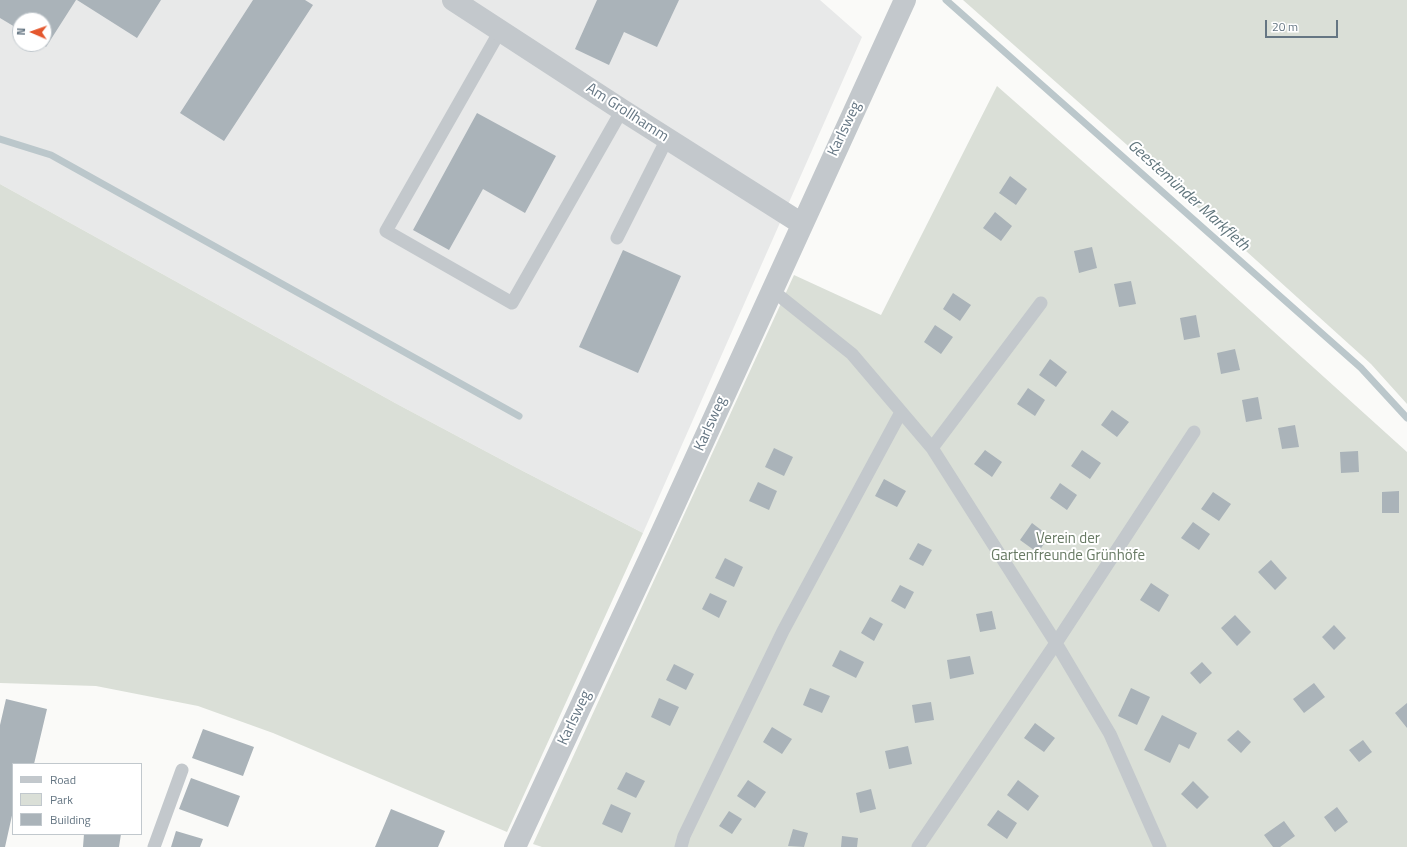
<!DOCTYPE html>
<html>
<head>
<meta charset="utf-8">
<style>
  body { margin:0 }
  #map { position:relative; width:1407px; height:847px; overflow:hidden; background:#fafaf8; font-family:"Titillium Web",sans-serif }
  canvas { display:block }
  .legend { position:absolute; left:12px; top:763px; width:130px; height:72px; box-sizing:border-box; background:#fff; border:1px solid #c1c8cd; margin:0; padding:5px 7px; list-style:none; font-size:12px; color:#657683 }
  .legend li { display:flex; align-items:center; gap:8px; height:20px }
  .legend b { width:20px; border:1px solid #c1c8cd }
  .north { position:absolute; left:12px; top:12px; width:40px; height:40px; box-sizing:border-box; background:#fff; border:1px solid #c1c8cd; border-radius:50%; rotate:272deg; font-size:11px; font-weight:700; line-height:16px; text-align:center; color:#657683 }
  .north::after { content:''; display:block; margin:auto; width:14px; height:18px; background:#e4572e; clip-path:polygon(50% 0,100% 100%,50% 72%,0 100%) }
  .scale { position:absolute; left:1265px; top:20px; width:73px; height:18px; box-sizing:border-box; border:2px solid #657683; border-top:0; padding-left:5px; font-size:12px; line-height:14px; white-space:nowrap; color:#657683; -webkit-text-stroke:3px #fff; paint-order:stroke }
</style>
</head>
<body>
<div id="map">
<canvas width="1407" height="847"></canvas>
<ul class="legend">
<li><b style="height:5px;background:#c3c8cc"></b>Road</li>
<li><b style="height:11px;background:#dadfd7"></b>Park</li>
<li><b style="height:11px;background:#aab3b9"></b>Building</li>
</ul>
<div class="north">N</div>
<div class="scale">20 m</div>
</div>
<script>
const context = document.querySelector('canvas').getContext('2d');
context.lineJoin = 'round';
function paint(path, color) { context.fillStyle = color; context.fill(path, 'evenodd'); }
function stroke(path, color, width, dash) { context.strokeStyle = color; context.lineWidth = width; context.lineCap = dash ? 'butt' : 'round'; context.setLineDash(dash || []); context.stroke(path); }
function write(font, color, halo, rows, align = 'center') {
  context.font = font + ' "Titillium Web",sans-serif'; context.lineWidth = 4; context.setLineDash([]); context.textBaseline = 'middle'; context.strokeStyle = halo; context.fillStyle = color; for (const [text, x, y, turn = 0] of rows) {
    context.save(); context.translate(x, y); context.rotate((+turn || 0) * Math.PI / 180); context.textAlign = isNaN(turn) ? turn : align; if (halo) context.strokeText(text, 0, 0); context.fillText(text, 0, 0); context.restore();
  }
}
const built = new Path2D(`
  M0 0H820L862 37 643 533 519 469 397 404 0 184ZM20 20H44V44H20Z`);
const green = new Path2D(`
  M963 0H1407V404L1371 364 1204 213Z
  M997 86 1180 247 1407 452V847H542L533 844 794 275 881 315Z
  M0 184 397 404 519 469 643 533 507 832 273 733 198 706 96 686 0 683Z`);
const stream = new Path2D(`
  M946 0 1361 368 1407 418
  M0 139 51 155 519 416`);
const building = new Path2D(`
  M0 0H76L46 47 42 44H44V20H20V30L0 18Z
  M77 0H161L137 38Z
  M253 0H305L313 5 224 141 180 113Z
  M597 0H679L657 47 624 32 609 65 575 49Z
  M477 113 556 156 525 213 483 189 449 250 413 230Z
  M1010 176 1027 189 1016 205 999 193Z
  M995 212 1012 226 1001 241 983 228Z
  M1092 247 1097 268 1079 273 1074 251Z
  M623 250 681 276 638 373 579 347Z
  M1131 281 1136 304 1119 307 1114 284Z
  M953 293 971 305 960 321 943 309Z
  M1196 315 1200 337 1184 340 1180 318Z
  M935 325 953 337 941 354 924 342Z
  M1235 349 1240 370 1221 374 1217 353Z
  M1050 359 1067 372 1056 387 1039 375Z
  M1028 388 1045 400 1035 416 1017 404Z
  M1258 397 1262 419 1246 422 1242 400Z
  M1112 410 1129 422 1117 437 1101 425Z
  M1295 425 1299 447 1282 449 1278 428Z
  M774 448 793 457 784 476 765 467Z
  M985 450 1002 462 992 477 974 464Z
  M1082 450 1101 463 1090 479 1071 466Z
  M1358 451 1359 472 1341 473 1340 452Z
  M884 479 906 491 897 507 875 496Z
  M758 482 777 491 769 510 749 501Z
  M1060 483 1077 495 1067 510 1050 498Z
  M1399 491V513H1382V492Z
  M1213 492 1231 504 1219 521 1201 509Z
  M1193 522 1210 534 1199 550 1181 538Z
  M1032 523 1049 536 1038 553 1020 540Z
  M918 543 932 550 923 566 909 559Z
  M725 558 743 567 734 587 715 578Z
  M1271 560 1287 578 1275 590 1258 572Z
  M1151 583 1169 595 1159 612 1140 600Z
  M900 585 914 592 905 609 891 601Z
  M710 593 727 601 719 618 702 609Z
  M992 611 996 629 980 632 976 614Z
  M1235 615 1251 632 1237 646 1221 628Z
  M870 617 883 624 874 641 861 633Z
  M1334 625 1346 638 1334 650 1322 637Z
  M840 650 864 662 856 678 832 666Z
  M970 656 974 674 950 679 947 660Z
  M1202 662 1212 673 1200 684 1190 673Z
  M674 664 694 674 686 690 666 680Z
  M1314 683 1325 697 1304 713 1293 699Z
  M810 688 830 696 822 713 803 705Z
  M1131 688 1150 697 1137 725 1118 716Z
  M659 698 679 707 670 726 651 717Z
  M6 699 47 709 34 764H13V811L5 847H0V725Z
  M931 702 934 720 915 723 912 705Z
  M1407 703V728L1395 713Z
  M1162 715 1197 733 1189 749 1179 744 1170 763 1144 750Z
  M1035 723 1055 738 1044 752 1024 738Z
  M772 727 792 739 782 754 763 742Z
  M203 729 254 747 243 776 192 758Z
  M1238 730 1251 742 1241 753 1227 740Z
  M1363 740 1372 752 1359 762 1349 750Z
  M908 746 912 764 889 769 885 751Z
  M626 772 645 781 636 798 617 789Z
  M191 778 240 796 228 827 179 809Z
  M748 780 766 792 755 808 737 796Z
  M1018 780 1039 796 1028 811 1007 795Z
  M1193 781 1209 797 1197 809 1181 794Z
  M871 789 876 809 860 813 856 793Z
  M611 804 631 813 622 833 602 824Z
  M1337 807 1348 822 1335 832 1324 817Z
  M391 809 445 831 438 847H375Z
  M998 810 1017 823 1007 839 987 825Z
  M729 811 742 819 732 834 719 826Z
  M1284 821 1295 836 1280 847H1273L1264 835Z
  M793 829 808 833 804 847 788 846Z
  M176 831 203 839 200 847H171Z
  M84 834H121L119 847H83Z
  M842 836 858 838 857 847H841Z`);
const service = new Path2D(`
  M500 31 386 231 512 303 622 110
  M617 238 667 139
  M772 290 852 354 932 448 1056 643 1110 734 1160 847
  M932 448 1041 303
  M154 847 182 770
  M681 847 684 836 783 631 901 412
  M918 847 1056 643 1194 432`);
const tertiary = new Path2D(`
  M453 0 622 110 802 224
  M515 847 661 534 905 0`);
const streetNames = [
  ["Am Grollhamm",627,113,33],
  ["Karlsweg",845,129,-65],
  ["Karlsweg",711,424,-66],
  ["Karlsweg",575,718,-65]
];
const parkNames = [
  ["Verein der",1068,539],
  ["Gartenfreunde Grünhöfe",1068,556]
];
const waterNames = [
  ["Geestemünder Markfleth",1188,196,42]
];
paint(built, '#e8e9e9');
paint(green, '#dadfd7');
stroke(stream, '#bbc7cb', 7);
paint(building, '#aab3b9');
stroke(service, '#c3c8cc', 13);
stroke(tertiary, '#c3c8cc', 22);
write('15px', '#657683', '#fff', streetNames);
write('15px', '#687a64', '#fff', parkNames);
write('italic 16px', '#60757c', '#fff', waterNames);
</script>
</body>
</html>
